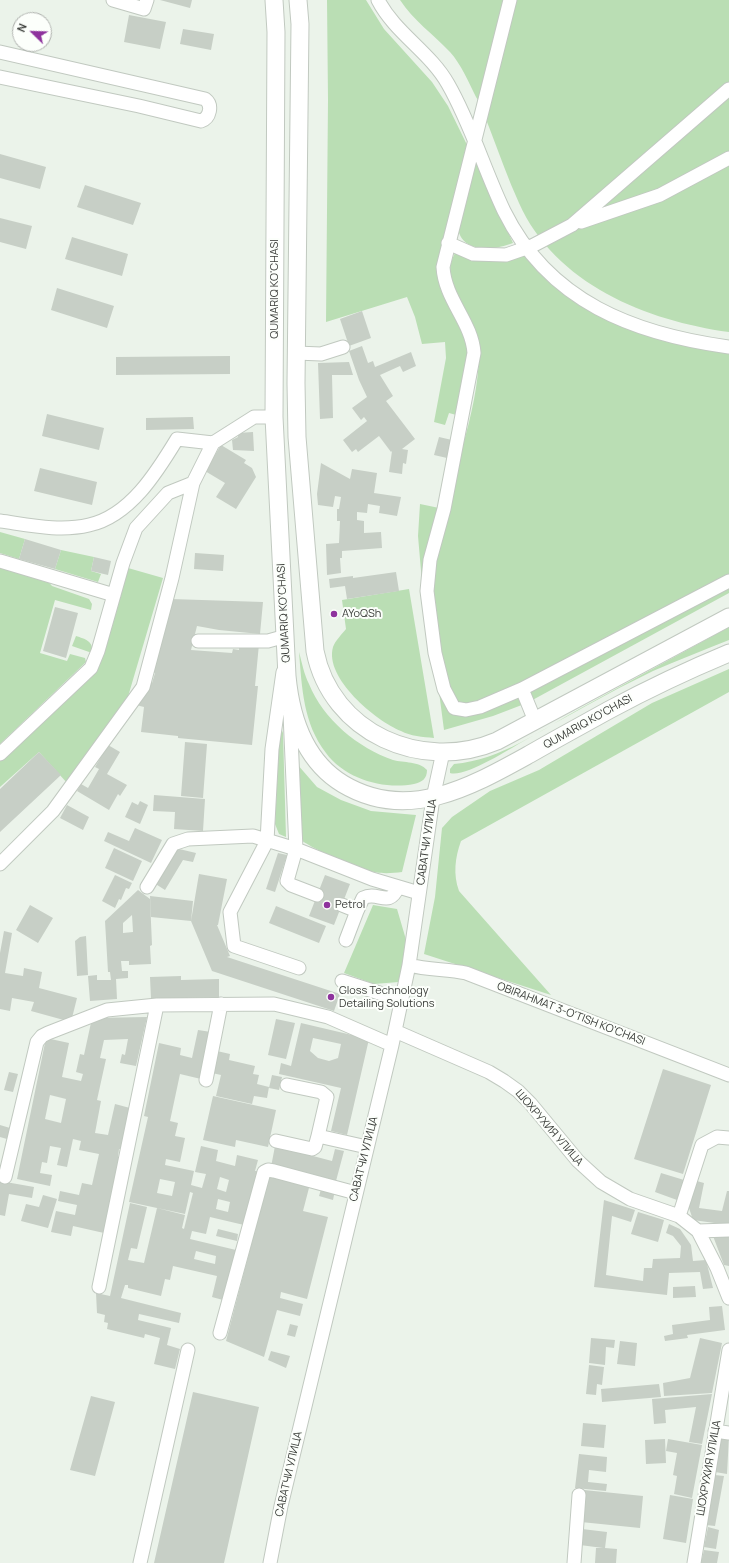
<!DOCTYPE html>
<html>
<head>
<meta charset="utf-8">
<style>
  body { margin:0 }
  #map { position:relative; width:729px; height:1563px; overflow:hidden; background:#ebf3ea; font-family:Manrope,sans-serif }
  canvas { display:block }
  .north { position:absolute; left:12px; top:12px; width:40px; height:40px; box-sizing:border-box; background:#fcfffb; border:1px solid #aeb1ad; border-radius:50%; rotate:293deg; font-size:11px; font-weight:700; line-height:16px; text-align:center; color:#3a3d39 }
  .north::after { content:''; display:block; margin:auto; width:14px; height:18px; background:#8e329d; clip-path:polygon(50% 0,100% 100%,50% 72%,0 100%) }
</style>
</head>
<body>
<div id="map">
<canvas width="729" height="1563"></canvas>
<div class="north">N</div>
</div>
<script>
const context = document.querySelector('canvas').getContext('2d');
context.lineJoin = 'round';
function paint(path, color) { context.fillStyle = color; context.fill(path, 'evenodd'); }
function stroke(path, color, width, dash) { context.strokeStyle = color; context.lineWidth = width; context.lineCap = dash ? 'butt' : 'round'; context.setLineDash(dash || []); context.stroke(path); }
function write(font, color, halo, rows, align = 'center') {
  context.font = font + ' Manrope,sans-serif'; context.lineWidth = 4; context.setLineDash([]); context.textBaseline = 'middle'; context.strokeStyle = halo; context.fillStyle = color; for (const [text, x, y, turn = 0] of rows) {
    context.save(); context.translate(x, y); context.rotate((+turn || 0) * Math.PI / 180); context.textAlign = isNaN(turn) ? turn : align; if (halo) context.strokeText(text, 0, 0); context.fillText(text, 0, 0); context.restore();
  }
}
const green = new Path2D(`
  M327 0H366L384 29 432 82 448 106 469 149 439 282 441 290 470 343 460 416 449 413 445 425 434 422 446 358 445 342 422 344 415 317 407 297 326 322 328 100Z
  M400 0H729V332C647 321 555 284 519 203 508 179 499 153 489 127 485 117 482 106 476 97 469 83 461 64 450 52 434 35 413 20 400 0Z
  M475 159 513 243C495 250 463 254 458 229Z
  M455 253 480 260 525 255 540 270 622 326 658 339 729 352V593L527 703 493 716 444 730 439 692 428 652 418 536 420 504 444 509C457 463 486 384 477 337 477 332 473 327 471 323 460 301 441 278 455 253Z
  M0 532 25 539 19 559 0 553Z
  M61 550 94 557 91 571 101 574 98 582 55 569Z
  M0 567 46 579 52 586 89 599 92 604 91 610 55 600 40 653 67 661 70 654 85 658 86 662 0 744Z
  M128 568 163 578 127 700 68 784 39 752 0 787V760L97 671Z
  M409 589 434 738C423 737 410 736 401 731 376 721 324 678 333 647 335 641 342 634 346 629L342 600Z
  M729 627V640C704 650 678 660 653 671 608 693 565 717 522 742 508 750 464 778 450 773V769L454 764C501 760 541 730 581 708 630 681 680 654 729 627Z
  M76 636C85 639 94 641 92 653L72 646Z
  M299 652C302 663 304 674 309 684 323 719 358 748 393 760 404 763 419 761 427 770 427 779 422 782 414 784 384 790 345 779 326 753 303 723 302 688 299 652Z
  M729 669V692L461 841C455 858 453 874 459 891L551 995 424 954 435 897 442 828 452 817 490 791 539 770 652 703Z
  M280 725 283 733 286 837 279 834 275 824Z
  M297 764 317 787 341 800 371 811 416 815 402 872C393 873 384 874 374 872 356 868 316 851 301 840Z
  M373 905 397 909 407 943 399 982 374 984 344 973Z`);
const building = new Path2D(`
  M160 0H192L190 8Z
  M129 15 166 22 160 49 124 42Z
  M183 29 214 34 211 50 180 44Z
  M0 154 46 167 40 189 0 178Z
  M85 185 141 203 133 225 77 207Z
  M0 218 32 226 26 249 0 242Z
  M72 237 128 254 122 276 65 259Z
  M57 288 114 306 107 328 51 310Z
  M362 311 371 338 349 346 340 319Z
  M362 346 368 363 373 361 375 367 411 352 416 366 403 372 400 366 380 375 393 396 386 401 415 439 402 449 408 450 406 464 403 463 402 474 389 472 392 451 391 452 379 436 358 452 356 449 352 452 343 440 367 421 364 417 361 420 352 408 367 397 359 380 349 351Z
  M230 356V374L116 375V357Z
  M349 362 353 375H332L333 418 320 419 318 363Z
  M47 414 104 428 99 450 42 436Z
  M193 417 194 429 146 430V418Z
  M253 432 254 451 233 450 232 440 238 437V433Z
  M439 437 452 440 447 458 434 455Z
  M221 445 246 460 244 463 252 468 256 477 236 509 216 497 225 483 205 471Z
  M321 463 350 479 352 469 377 473 374 493 401 497 397 516 379 513 380 506 368 504 367 513 357 512V520L364 521V533L381 532 382 548 342 551V558H340L341 573 327 575 326 544 339 543 340 521H337V509H339L341 497 335 496 333 507 318 505 317 494Z
  M40 468 97 482 92 505 34 491Z
  M25 539 61 550 55 569 19 559Z
  M195 553 224 555 223 571 194 569Z
  M94 557 111 561 108 575 91 571Z
  M396 572 399 591 347 599 345 586 330 588 329 579 353 576V578Z
  M171 599 263 602 260 634 219 630 197 626 191 650 232 653 233 649 239 650V645L259 644 255 686H258L252 745 178 738V736L141 732 144 707 136 705 149 683H152L155 673 152 672Z
  M55 607 78 613 66 658 43 651Z
  M185 742 207 744 203 798 181 796Z
  M108 745 120 752 107 774 127 785 120 796 118 794 109 810 77 791 81 784 88 788 99 769 95 767Z
  M39 752 61 775 0 832V789Z
  M154 795 205 799 203 831 174 829 175 812 153 811Z
  M140 801 148 805 140 824 125 817 132 802 138 805Z
  M67 805 89 817 83 830 60 818Z
  M135 828 162 840 151 863 104 841 108 832 129 841Z
  M114 848 142 861 133 881 105 868Z
  M175 848 196 853 193 862 183 860 165 890 154 883Z
  M278 853 287 855 275 892 266 889Z
  M199 874 227 879 218 925H217L230 956 227 957 340 994 334 1011 212 971 191 921Z
  M115 875 132 883 129 889 126 888 121 900 119 899 115 908 102 901Z
  M325 875 350 884 334 925 309 916Z
  M138 890 150 899 152 945 150 946 151 964 129 965V961H121L122 971H128V978L116 979 117 999 90 1001 88 976 97 975V980H111L110 972H108L105 921ZM132 915 133 932 123 933V923Z
  M150 896 193 901 191 921 151 917Z
  M30 905 53 918 38 943 16 930Z
  M276 906 326 926 319 943 269 923Z
  M4 931 12 933 5 973 23 976 24 968 42 972 39 988 77 998 71 1022 31 1011 34 1002 12 998 10 1011 0 1009V953Z
  M86 936 88 975 77 976 75 941 80 937Z
  M181 976V980L219 979V997L151 999 150 977Z
  M147 1017 136 1066 120 1063 122 1054 125 1055 128 1039 104 1040 100 1058 106 1059 97 1100 101 1101 95 1133 108 1135 115 1104 130 1108 121 1149H119L118 1157 120 1158 104 1233 73 1226 71 1236 51 1232 56 1211 75 1215 77 1205 58 1201 60 1191 79 1195 82 1183 92 1185 99 1154 79 1150 81 1141 73 1139 67 1167 57 1165 61 1148 50 1146 47 1163 42 1162 40 1173 52 1175 50 1186 17 1179 46 1038 69 1043 62 1077 81 1081 83 1074 76 1072 80 1054 84 1055 92 1018ZM50 1095 66 1099 61 1123 45 1119Z
  M276 1019 295 1023 286 1059 268 1055Z
  M301 1023 369 1039 347 1135 331 1131 341 1088 279 1074 281 1063 291 1066ZM313 1038 341 1044 338 1058 329 1061 318 1058 310 1051Z
  M198 1030 211 1032 201 1079 180 1074 170 1121 178 1123 175 1136 185 1138 180 1162 166 1159 165 1165 194 1171 191 1185 202 1188 206 1174 195 1172 201 1146 218 1150 216 1161 235 1166 237 1155 258 1160 255 1171H257L244 1225 210 1217 206 1234 192 1231 190 1239 236 1250 223 1300 212 1297 217 1276 173 1266 170 1280 165 1279 161 1296 128 1288V1285H125L121 1298 181 1313 179 1323 139 1314 138 1320 171 1328 167 1345 180 1349 175 1369 154 1364 160 1338 145 1334 144 1338 107 1329 108 1323 104 1322 105 1315 97 1313 96 1293 110 1296 130 1203 147 1207 137 1249 131 1248 128 1260 144 1263 157 1208 185 1215 182 1228 184 1229 193 1193 190 1192 185 1214 129 1202 148 1117 144 1116 159 1043 181 1048 180 1055 192 1058ZM220 1177 229 1180 226 1192 217 1189ZM160 1179 175 1182 172 1196 157 1193ZM218 1199 230 1202 228 1212 216 1209ZM196 1251 216 1256 215 1264 194 1259Z
  M217 1051 230 1054 229 1060 255 1066 253 1074 259 1075 257 1084 269 1087 267 1098 254 1096 252 1104 216 1096 221 1075 212 1073Z
  M663 1069 711 1085 683 1174 634 1159Z
  M9 1072 18 1074 13 1092 4 1090Z
  M272 1075 282 1077 279 1090 269 1088Z
  M213 1096 276 1110 268 1147 236 1140 235 1147 203 1140Z
  M0 1125 10 1128 7 1139 0 1137Z
  M275 1146 332 1161 335 1149 344 1151 336 1181 271 1167Z
  M270 1173 310 1184 303 1211 328 1217 307 1299 281 1292 280 1298 303 1304 300 1316 277 1310 264 1357 226 1341Z
  M661 1173 684 1180 677 1200 655 1192Z
  M693 1180 704 1183 699 1208 722 1211 727 1191H729V1225L693 1220 688 1205Z
  M0 1181 34 1187 32 1198 9 1194 5 1216 0 1215Z
  M322 1186 335 1190 333 1200 319 1196Z
  M43 1195 57 1199 48 1228 21 1221 26 1204 39 1207Z
  M604 1200 635 1210 631 1222 612 1216 606 1275 643 1281 644 1268H652L653 1259 680 1258 681 1246 673 1236 666 1233 669 1224 680 1229 691 1245 693 1261 706 1260 713 1288 703 1289 700 1272 669 1273 667 1295 594 1287Z
  M638 1212 664 1220 658 1242 631 1234Z
  M218 1229 238 1234 237 1241 216 1236Z
  M713 1236H729V1266L724 1265Z
  M695 1286 696 1297 673 1298V1287Z
  M722 1306 725 1330 687 1335 688 1338 665 1341 664 1336 673 1334 672 1325 710 1320 709 1307Z
  M290 1324 298 1326 295 1337 287 1335Z
  M591 1338 615 1340 614 1348 606 1347 605 1365 589 1363Z
  M700 1338 722 1343 712 1393 664 1396 663 1383 690 1378Z
  M620 1341 637 1343 635 1366 617 1364Z
  M271 1351 290 1356 286 1368 268 1360Z
  M589 1365 604 1367 602 1385 597 1384 596 1395 586 1394Z
  M659 1384 661 1397 602 1402 601 1389Z
  M193 1392 259 1407 224 1563H154Z
  M712 1394 702 1444 689 1442 696 1407 665 1410 666 1423 654 1424 652 1399Z
  M91 1396 115 1402 95 1476 70 1470Z
  M583 1423 606 1425 604 1448 581 1446Z
  M722 1435 729 1436 727 1474 715 1472Z
  M665 1439 666 1463 646 1464 645 1440Z
  M668 1439 702 1445 692 1498 674 1494 677 1476 673 1475 677 1453 666 1451Z
  M579 1454 607 1457 606 1472 589 1470 588 1482 607 1484 606 1491 575 1488Z
  M715 1475 724 1476 715 1526 706 1525Z
  M584 1490 643 1496 640 1528 581 1522Z
  M670 1495 693 1499 686 1543 663 1539Z
  M708 1527 719 1530 716 1549 704 1547Z
  M582 1529 607 1532 605 1548 617 1549 616 1563H595L596 1548H603L580 1545Z
  M704 1550 719 1552 717 1563H701Z`);
const minorTunnel = new Path2D(`
  M317 895 342 905`);
const minor = new Path2D(`
  M113 0 144 9 147 0
  M378 0C395 33 430 52 448 84 471 124 484 169 504 211 549 302 634 334 729 347
  M510 0 443 267C445 300 472 322 474 353L444 509 430 560 427 591 435 653 444 689 454 708 466 710 480 707 522 689 729 581
  M0 52 205 99C213 105 210 118 201 121L139 106 0 77
  M581 222 660 195 729 158
  M448 243 473 254 506 255 532 246 572 225 729 89
  M296 353 321 354 343 347
  M0 521C29 525 60 532 89 525 130 516 157 472 177 439L213 443
  M0 561 114 595
  M198 641H268L286 636
  M283 672 272 749 267 841 230 912 234 946 299 968
  M522 689 535 721
  M290 714 296 849 287 881 291 885 317 895
  M0 754 91 668 98 651 123 563 136 528 168 493 193 483
  M0 864 53 811 143 687 172 578 193 483 213 443 254 417H274
  M147 887 173 844 188 839 253 836 296 849 372 879 419 893
  M342 905 357 911 363 898C378 890 389 909 398 887
  M346 940 357 911
  M409 965C428 970 447 969 466 973L729 1075
  M342 981 401 1000
  M395 1031 489 1072 504 1081 518 1091 530 1103 578 1161 601 1182 630 1199 679 1216 698 1231 717 1268 729 1298
  M206 1080 221 1004
  M287 1085 321 1092 327 1097 318 1136 367 1147
  M276 1141 312 1149 315 1147 318 1136
  M5 1177 37 1042 42 1036 48 1033 107 1010 157 1005 274 1004 328 1017 392 1045
  M679 1216 702 1145 717 1137 729 1138
  M698 1231 729 1230
  M99 1287 157 1005
  M220 1333 264 1172 268 1170 274 1171 356 1193
  M715 1431 729 1433
  M140 1563 188 1350
  M270 1563 281 1506 392 1045 409 965 433 798 443 752
  M574 1563 579 1495
  M694 1563 729 1350`);
const major = new Path2D(`
  M274 0 276 32 274 417 287 676C291 719 305 761 343 784 408 823 472 786 530 754 556 739 582 725 609 710 648 689 688 670 729 653
  M298 0 300 24 296 383 297 437 315 651C331 733 422 773 497 741L729 617`);
const markers = [
  [334,614,4,"#8e329d"],
  [327,905,4,"#8e329d"],
  [331,997,4,"#8e329d"]
];
const streetNames = [
  ["QUMARIQ KO'CHASI",275,289,-90],
  ["QUMARIQ KO'CHASI",284,613,-93],
  ["QUMARIQ KO'CHASI",588,722,-29],
  ["САВАТЧИ УЛИЦА",427,842,-82],
  ["OBIRAHMAT 3-O'TISH KO'CHASI",571,1014,21],
  ["ШОХРУХИЯ УЛИЦА",549,1128,49],
  ["САВАТЧИ УЛИЦА",364,1159,-76],
  ["ШОХРУХИЯ УЛИЦА",709,1468,-80],
  ["САВАТЧИ УЛИЦА",289,1474,-77]
];
const poiNames = [
  ["AYoQSh",342,614],
  ["Petrol",335,905],
  ["Gloss Technology",339,991],
  ["Detailing Solutions",339,1004]
];
paint(green, '#badeb4');
paint(building, '#c7cfc6');
stroke(minorTunnel, '#c8cfc7', 13, [13, 6]);
stroke(minor, '#c1c9c0', 15);
stroke(major, '#c1c9c0', 19);
stroke(minor, '#fff', 13);
stroke(major, '#fff', 17);
for (const [x, y, r, color] of markers) { const dot = new Path2D(); dot.arc(x, y, r, 0, 2 * Math.PI); context.fillStyle = color; context.fill(dot); stroke(dot, '#fcfffb', 1.5); }
write('11px', '#3a3d39', '#fcfffb', streetNames);
write('11px', '#3a3d39', '#fcfffb', poiNames, 'left');
</script>
</body>
</html>
